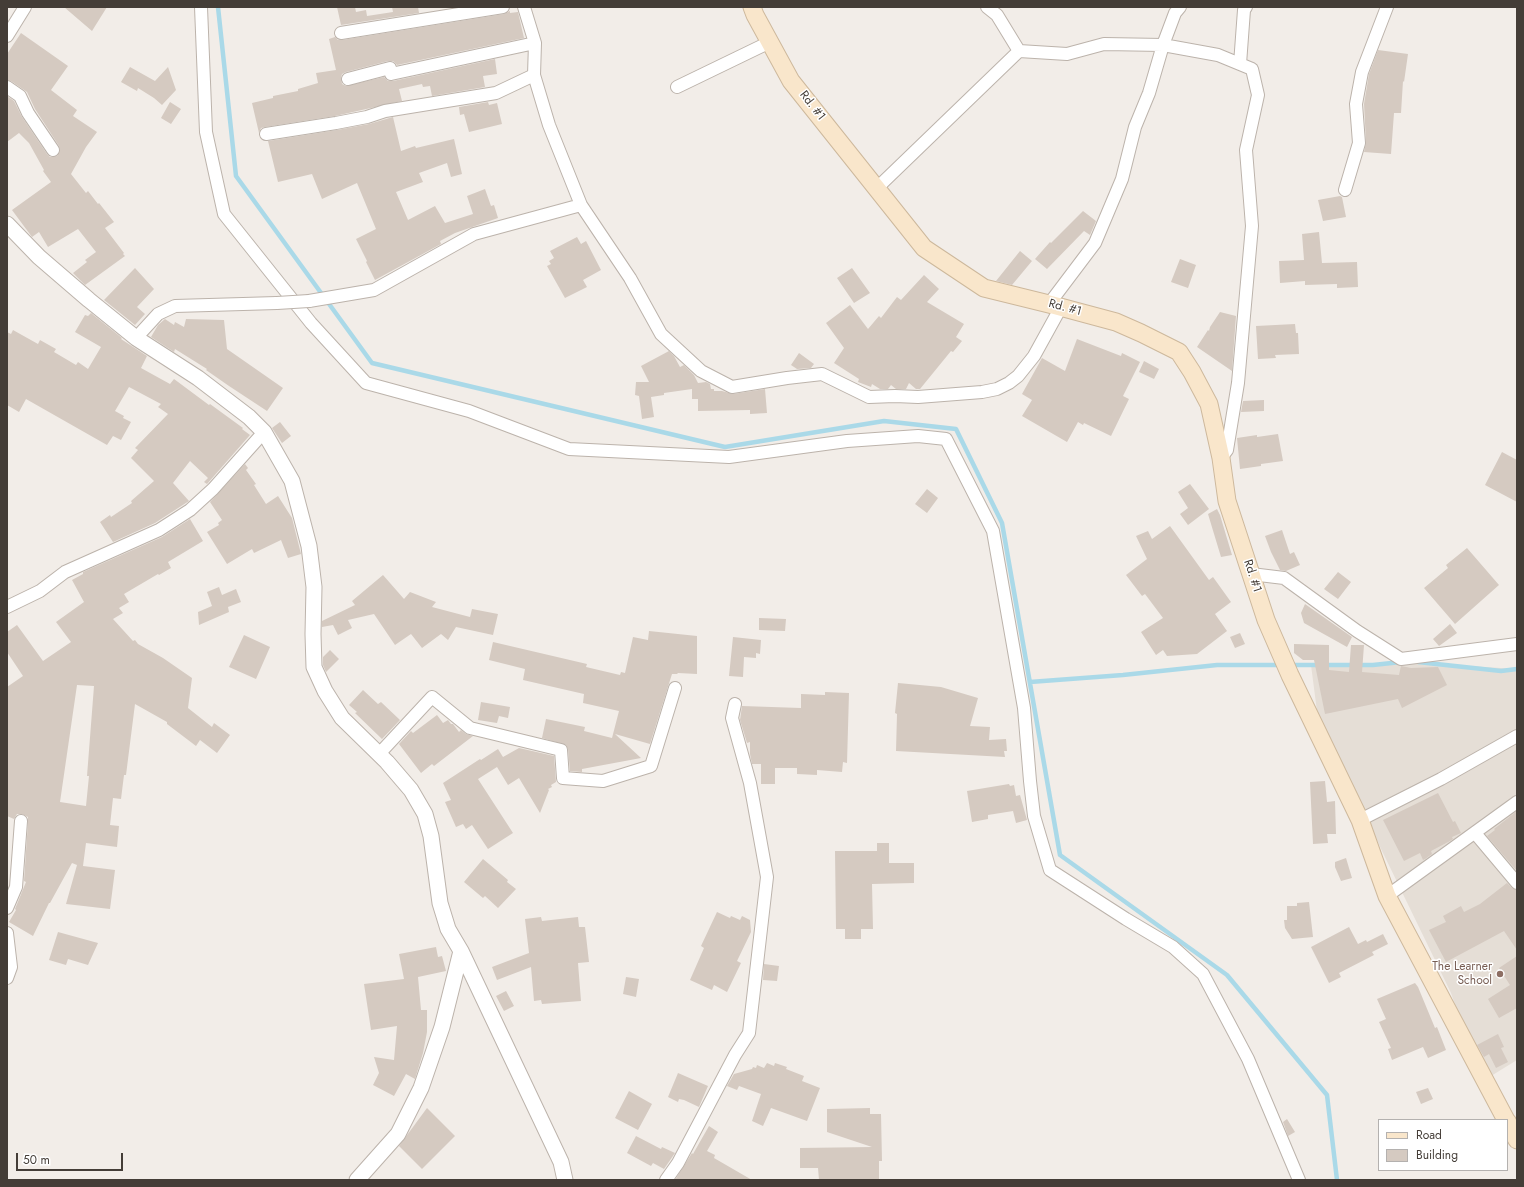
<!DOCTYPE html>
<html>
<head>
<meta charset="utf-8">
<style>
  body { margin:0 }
  #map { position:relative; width:1524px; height:1187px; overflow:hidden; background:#f2ede8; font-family:Jost,sans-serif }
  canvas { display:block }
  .frame { position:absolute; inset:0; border:8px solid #443d37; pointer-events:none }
  .legend { position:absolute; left:1378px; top:1119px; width:130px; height:52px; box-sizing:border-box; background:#fff; border:1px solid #b4b1af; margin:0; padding:5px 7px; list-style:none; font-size:12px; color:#443d37 }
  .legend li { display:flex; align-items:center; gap:8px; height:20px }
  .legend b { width:20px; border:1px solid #b4b1af }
  .scale { position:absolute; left:16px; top:1153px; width:107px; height:18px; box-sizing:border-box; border:2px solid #443d37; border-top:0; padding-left:5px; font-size:12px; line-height:14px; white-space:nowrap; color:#443d37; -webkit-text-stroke:3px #fff; paint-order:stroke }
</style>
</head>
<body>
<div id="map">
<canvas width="1524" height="1187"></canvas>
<div class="frame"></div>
<ul class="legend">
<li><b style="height:5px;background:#f9e6cb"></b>Road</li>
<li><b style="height:11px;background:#d5cac1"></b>Building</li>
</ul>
<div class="scale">50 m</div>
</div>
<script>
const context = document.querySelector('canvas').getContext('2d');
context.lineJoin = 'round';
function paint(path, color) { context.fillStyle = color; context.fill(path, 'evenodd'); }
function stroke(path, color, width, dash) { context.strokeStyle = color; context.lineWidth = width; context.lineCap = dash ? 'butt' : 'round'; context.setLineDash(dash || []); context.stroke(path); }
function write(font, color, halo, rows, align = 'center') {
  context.font = font + ' Jost,sans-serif'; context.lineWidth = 3; context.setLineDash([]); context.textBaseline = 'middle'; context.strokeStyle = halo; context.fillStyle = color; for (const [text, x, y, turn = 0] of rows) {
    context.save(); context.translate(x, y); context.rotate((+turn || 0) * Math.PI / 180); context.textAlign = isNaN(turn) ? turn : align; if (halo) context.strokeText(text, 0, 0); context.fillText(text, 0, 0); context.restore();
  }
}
const residential = new Path2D(`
  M1420 663 1517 669V1060L1491 1076 1470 1047 1451 993 1318 719 1311 665Z`);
const stream = new Path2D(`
  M218 7 236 176 372 363 725 447 884 421 956 429 1002 523 1060 855 1227 975 1327 1095 1337 1180
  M1418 662 1501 671 1517 669
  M1289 665H1373L1401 662
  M1030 682 1123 675 1217 665H1281`);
const building = new Path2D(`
  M64 7H107L92 31Z
  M337 7H355L356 12 366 10 367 16 393 12 392 7H418L419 13 341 25Z
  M510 11V13L518 12 524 38 397 65 393 61H388L346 72 342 74 341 77 342 84 346 86 384 77 388 81H393L495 59 497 74 483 76 485 87 432 96 430 86 423 87 422 84 399 89 402 101 335 116 265 127 261 128 259 133 252 103 273 98V96L298 91V89L318 83 316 73 336 70 329 39 335 37 338 40H342L504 14Z
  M21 33 68 66 51 90 77 110 73 116 97 132 86 147 71 174 86 193 88 191 98 204 99 203 114 222 105 228 124 253 123 254 125 256 85 285 73 273 87 262 85 260 96 252 78 229 48 247 39 232 32 237 12 210 51 182 43 171 44 170 29 143 19 133 7 142V96L14 101 22 117 47 154 50 157 57 156 60 150 59 146 35 109 27 92 11 81 7 80V54Z
  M1378 50 1408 54 1404 82 1403 81 1401 113H1394L1391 154 1364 152 1366 142 1364 104 1369 74Z
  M130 67 155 81 168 67 176 90 162 105 154 98 138 88 137 91 121 82Z
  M170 102 181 109 171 124 161 118Z
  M488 102 489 105 497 103 502 124 469 132 464 114 460 115 459 107Z
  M393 117 401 151 415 146 416 148 454 139 462 174 451 177 447 163 419 173 423 182 396 192 408 220 435 206 445 223 473 214 467 196 485 189 491 206 494 205 498 218 455 233 440 241 441 244 375 280 366 262 367 261 356 239 376 229 357 183 322 199 312 174 278 182 268 141 337 130 369 124Z
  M1340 196 1342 197 1346 217 1323 221 1318 200Z
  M1083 211 1096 221 1090 235 1084 231 1047 269 1035 259 1050 242 1051 243Z
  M1319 232 1322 263 1357 262 1358 287 1337 288V284L1305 285V281L1280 283 1279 261 1304 260 1302 234Z
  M577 237 581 244 586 241 601 270 583 280 587 287 565 298 547 266 551 264 549 261 554 258 550 251Z
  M1020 251 1032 261 1012 285 996 281Z
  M1180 259 1196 265 1188 288 1171 282Z
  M135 268 154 289 137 307 145 314 135 325 104 300Z
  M852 268 870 293 854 303 837 278Z
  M924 275 939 289 927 302 964 324 956 337 962 341 953 352 951 351 920 389H916L909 383 906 389H896L891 385 888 389H880L872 384 871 387 858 382 859 379 834 363 844 348 826 323 850 305 868 329 879 316 881 318 897 297 901 300Z
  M1220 312 1236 316 1232 371 1197 347 1208 330 1209 331 1210 327Z
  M91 313 122 338 121 339 147 356 141 368 170 384 174 379 209 405 210 404 243 428 242 429 250 435 207 484 204 482 208 478 190 461 173 483 189 501 155 523 113 542 100 522 110 515 111 517 132 503 131 501 154 481 131 458 138 450 135 448 168 414 158 407 161 404 129 387 115 411 124 416 123 418 131 422 121 440 113 436 107 445 26 399 19 412 7 405V332L11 334 13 330 38 344 40 340 56 349 54 352 76 365 78 362 88 369 101 347 75 332 85 315 88 316Z
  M165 319 174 325 175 322 184 327 186 319 224 320 227 349 283 388 267 411 229 386 206 370 207 369 175 349 174 352 151 337 158 325Z
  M1295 324 1296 333H1298L1299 354 1275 355 1276 358 1258 359 1256 326Z
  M1077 339 1121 356 1122 353 1140 362 1123 396 1129 399 1111 436 1084 423 1083 425 1078 422 1067 442 1022 416 1032 400 1022 394 1042 358 1065 371Z
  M669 351 674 356 680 367 684 365 694 375 698 383 706 382 710 384 711 389H714V391H722L733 394 765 389 767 413 750 414V410L698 411V399H692V389L664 393V395L651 397 654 417 642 419 639 396 635 395 636 382H649L641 366Z
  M799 353 814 364 811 368 797 369 791 365Z
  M1144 361 1159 369 1154 379 1139 372Z
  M1264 400V411L1241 412 1243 401Z
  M280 422 291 436 282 443 272 428Z
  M1278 434 1283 461 1261 464V466L1240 469 1237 438 1257 435V437Z
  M1502 452 1517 460V502L1485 485Z
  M245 464 248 468 246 470 256 484 254 485 266 504 278 496 292 518 301 554 288 558 281 540 254 553 252 549 227 564 207 532 219 525 218 523 222 520 210 502Z
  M1190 484 1209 509 1188 525 1180 514 1188 508 1178 492Z
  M927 489 938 498 927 513 915 504Z
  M1217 509 1220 515 1232 555 1221 557 1208 514Z
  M190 519 203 541 168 562 171 568 159 575 158 574 124 594 129 602 119 608 123 613 113 619 133 641 135 640 138 644 163 658 192 678 188 708 212 727 214 723 230 735 217 753 200 740 196 746 167 724V722L135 704 126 775H124L121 799 113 798 110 825 119 826 117 847 86 843 83 866 115 870 110 909 66 904 77 865 72 863 50 903H49L33 936 9 922 16 910 15 909 26 882 24 881 28 822V817L22 814H17L14 819 7 816V687L23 676 7 652V632L17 625 43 661 71 642 56 622 84 602 72 580 83 574V572L162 537ZM77 685 94 686 87 776H89L86 806 60 802Z
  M1170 526 1209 580 1213 577 1231 602 1215 614 1227 631 1197 654 1167 656 1163 650 1156 655 1141 632 1163 618 1145 594 1142 596 1126 575 1147 559 1136 536 1148 531 1152 539Z
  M1282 530 1290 554 1294 552 1300 565 1286 571 1280 570 1271 552 1265 536Z
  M1467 548 1499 585 1455 624 1424 588 1448 568 1446 565Z
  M1338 572 1351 582 1338 599 1324 589Z
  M383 575 404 599 410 592 436 602 432 607 470 617 472 609 498 614 493 635 456 627 448 640 441 634 422 648 411 634 395 645 374 614 348 620 352 628 338 635 333 625 322 627V621L355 605 352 601Z
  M219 587 222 595 236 589 241 602 228 607 229 612 199 625 198 612 212 606 207 592Z
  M1305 604 1352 637 1347 647 1304 623 1301 613Z
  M759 618 786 619 785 631 759 630Z
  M1450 624 1457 633 1439 646 1433 639Z
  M649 631 697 636V674L678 673 677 674H672L650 744 615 734 641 758 582 769V772L570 771 568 749 566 745 542 738 546 719 585 727 584 731 612 738 619 711 583 703 584 694 523 680 525 669 489 660 493 642 587 664 586 667 620 675 621 672 625 673 633 637 648 640Z
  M1240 633 1245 644 1235 648 1230 637Z
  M244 635 270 647 256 679 229 667Z
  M733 637 761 640 760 654 756 653V658L744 657 743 677 729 676Z
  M1294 644 1329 645V670L1349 672 1351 645H1364L1362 672 1399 675 1401 666 1411 668 1438 667 1447 685 1402 708 1398 699 1325 714 1314 660H1303L1294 653Z
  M330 650 339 659 326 672 323 665V657Z
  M898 683 941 687 978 698 970 726 990 727 989 740 1006 739 1007 751H1004L1005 757 896 751 897 714 895 713Z
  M363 690 378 704 381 702 400 720 382 739 355 713 357 712 349 705Z
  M825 692 849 693 847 763 843 762 842 772 817 770V775L797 774V768H775V784H761V764H752L750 754V742L747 743 740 720 742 706 801 708V694L825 695Z
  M481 702 510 707 508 718 499 716 497 723 478 720Z
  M437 715 443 723 448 720 451 724H453L459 732 461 730 466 734 473 736 434 766 432 764 421 773 399 744 411 731 413 733Z
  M519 748 554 756 556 782 551 785 552 787 548 789 549 790 540 813 519 778 508 785 497 767 478 779 513 833 488 849 472 825 466 829 463 824 456 827 445 802 451 800 443 783 480 759 481 760 498 749 503 757Z
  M1325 781 1327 802 1335 801 1336 834H1327L1328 843 1313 844 1310 782Z
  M1009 784 1010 786 1014 785 1016 796 1020 795 1027 820 1016 823 1013 811 988 815V819L972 822 967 791Z
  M1438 793 1453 822 1455 821 1461 833 1452 837 1453 839 1450 841 1431 851 1432 854 1425 859 1423 860 1420 853 1404 861 1383 820Z
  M1517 811V871L1487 836 1495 830 1494 829Z
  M877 843H889V863H914V883L872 884 873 929H861V939H845V929H836L835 851H877Z
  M1346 858 1352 878 1341 881 1335 867V862Z
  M483 859 508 880 507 882 516 889 498 908 485 896 483 898 464 882Z
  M1507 883 1512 888 1517 890V950L1504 931 1446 962 1429 930 1446 922 1443 916 1461 906 1464 912 1480 904Z
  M1309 902 1313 937 1292 939 1285 928 1284 920H1287V906H1297V903Z
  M717 912 730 918 731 916 740 920 742 916 750 920 751 932 737 961 741 963 727 992 714 985 712 990 690 980 704 948 701 946Z
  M541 917 542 921 578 917 579 927H585L589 962 578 963 581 1001 542 1004 541 1000 534 1001 531 967 497 980 492 967 529 953 525 919Z
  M1349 927 1358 944 1366 940 1367 942 1383 934 1388 944 1372 952 1374 955 1339 973 1341 977 1329 983 1311 947Z
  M58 932 98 943 88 965 68 959 66 965 49 960Z
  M436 947 438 957 442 956 446 971 418 977 421 1010H427V1032L423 1053 415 1079 406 1074 394 1096 373 1085 379 1073 374 1057 394 1060 397 1026 371 1030 364 984 404 979 399 954Z
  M1517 956V1008L1499 1018 1488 999 1510 985 1499 968Z
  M764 964 779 966 777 981 763 980Z
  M626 977 639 979 636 997 623 994Z
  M1415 983 1418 987 1435 1028 1437 1027 1446 1050 1428 1058 1423 1047 1392 1060 1388 1049 1391 1048 1379 1022 1386 1019 1377 999Z
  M506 991 514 1006 504 1011 496 996Z
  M1498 1034 1504 1047 1501 1048 1508 1062 1496 1068 1489 1054 1484 1057 1477 1045Z
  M767 1063 774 1066 775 1063 787 1067 786 1069 804 1076 802 1081 820 1088 807 1121 771 1108 763 1126 752 1121 761 1094 739 1086 737 1090 727 1086 734 1074 752 1069 753 1067 756 1068 757 1065 764 1068Z
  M678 1073 708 1086 699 1107 684 1100 679 1099 678 1102 668 1097Z
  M1428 1088 1433 1099 1421 1104 1416 1092Z
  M629 1091 652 1104 638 1130 615 1118Z
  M427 1108 455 1136 422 1169 399 1146Z
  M870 1108V1114H881L882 1161H879V1180H819L818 1168H800V1148L872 1147 827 1132V1109Z
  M1287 1119 1295 1132 1288 1136 1283 1122Z
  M709 1126 718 1132 707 1151 715 1155 714 1158 752 1180H675L692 1153 693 1154Z
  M636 1136 661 1149 662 1147 675 1153 664 1169 653 1163 651 1166 627 1153Z`);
const minor = new Path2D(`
  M201 7 206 132 224 214 311 323 366 383 469 411 569 449 729 457 847 441 918 436 946 439 993 531 1024 708 1030 781 1034 816 1050 870 1126 919 1173 947 1203 974 1248 1059 1299 1180
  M524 7 535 43 534 75 549 125 581 205 630 278 661 334 701 371 732 387 787 378 822 374 869 397 895 396 918 397 982 392 997 389 1009 383 1018 376 1034 356 1061 307
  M987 7 997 15 1019 51
  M341 33 503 7
  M7 36 25 7
  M1240 64 1244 10 1246 7
  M348 79 390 68 391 74 535 43
  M7 87 20 96 28 113 53 150
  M677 87 770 42
  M266 134 336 123 367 117 385 111 496 93 534 75
  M877 188 1019 51 1067 54 1104 44 1163 45 1175 13 1180 7
  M1345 190 1359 143 1356 104 1362 72 1387 7
  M309 301 374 290 474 234 581 205
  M1049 304 1095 243 1122 179 1135 127 1149 93 1163 45 1218 55 1252 69 1258 95 1246 150 1252 226 1238 383 1227 450 1221 458
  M136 338 158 314 175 306 277 303
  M1251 574 1284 578 1357 631 1401 659 1517 644
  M7 607 40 591 65 572 159 530 190 510 213 489 264 432
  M379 754 432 697 470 728 561 750 563 778 603 781 651 766 675 688
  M1360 820 1441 779 1517 736
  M1475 833 1517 883
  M1387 896 1517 802
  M7 908 16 887 21 821
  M7 933 11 967 7 978
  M666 1180 678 1163 735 1055 749 1033 767 877 750 783 732 718 735 704`);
const tertiary = new Path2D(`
  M7 224 39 257 89 300 136 338 198 378 249 417 264 432 292 481 309 546 314 587 313 634 314 667 325 691 342 718 387 762 411 790 425 814 431 836 440 903 448 929 461 951 561 1162 565 1180
  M357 1180 398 1134 421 1088 442 1027 461 951`);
const secondary = new Path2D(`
  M752 7 755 15 791 81 924 248 984 288 1049 304 1116 322 1141 333 1179 352 1192 372 1209 404 1221 458 1227 501 1266 620 1290 675 1360 820 1387 896 1506 1120
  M1507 1121 1517 1140`);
const minorBridge = new Path2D(`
  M277 303 309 301`);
const markers = [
  [1500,974,4,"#8d6e63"]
];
const streetNames = [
  ["Rd. #1",812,106,52],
  ["Rd. #1",1065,308,15],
  ["Rd. #1",1252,576,72]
];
const educationNames = [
  ["The Learner",1492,967],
  ["School",1492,981]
];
paint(residential, '#e5ded6');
stroke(stream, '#aad9e8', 4.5);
paint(building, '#d5cac1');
stroke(minor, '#bcb3ab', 14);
stroke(tertiary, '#bcb3ab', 17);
stroke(secondary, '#cdb89c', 19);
stroke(minor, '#fff', 12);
stroke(tertiary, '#fff', 15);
stroke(secondary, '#f9e6cb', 17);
stroke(minorBridge, '#bcb3ab', 14, []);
stroke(minorBridge, '#fff', 12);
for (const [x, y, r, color] of markers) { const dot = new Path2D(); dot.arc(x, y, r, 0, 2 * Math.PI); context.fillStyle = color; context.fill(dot); stroke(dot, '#fff', 1.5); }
write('12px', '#443d37', '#fff', streetNames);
write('12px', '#785e54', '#fff', educationNames, 'right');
</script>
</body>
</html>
